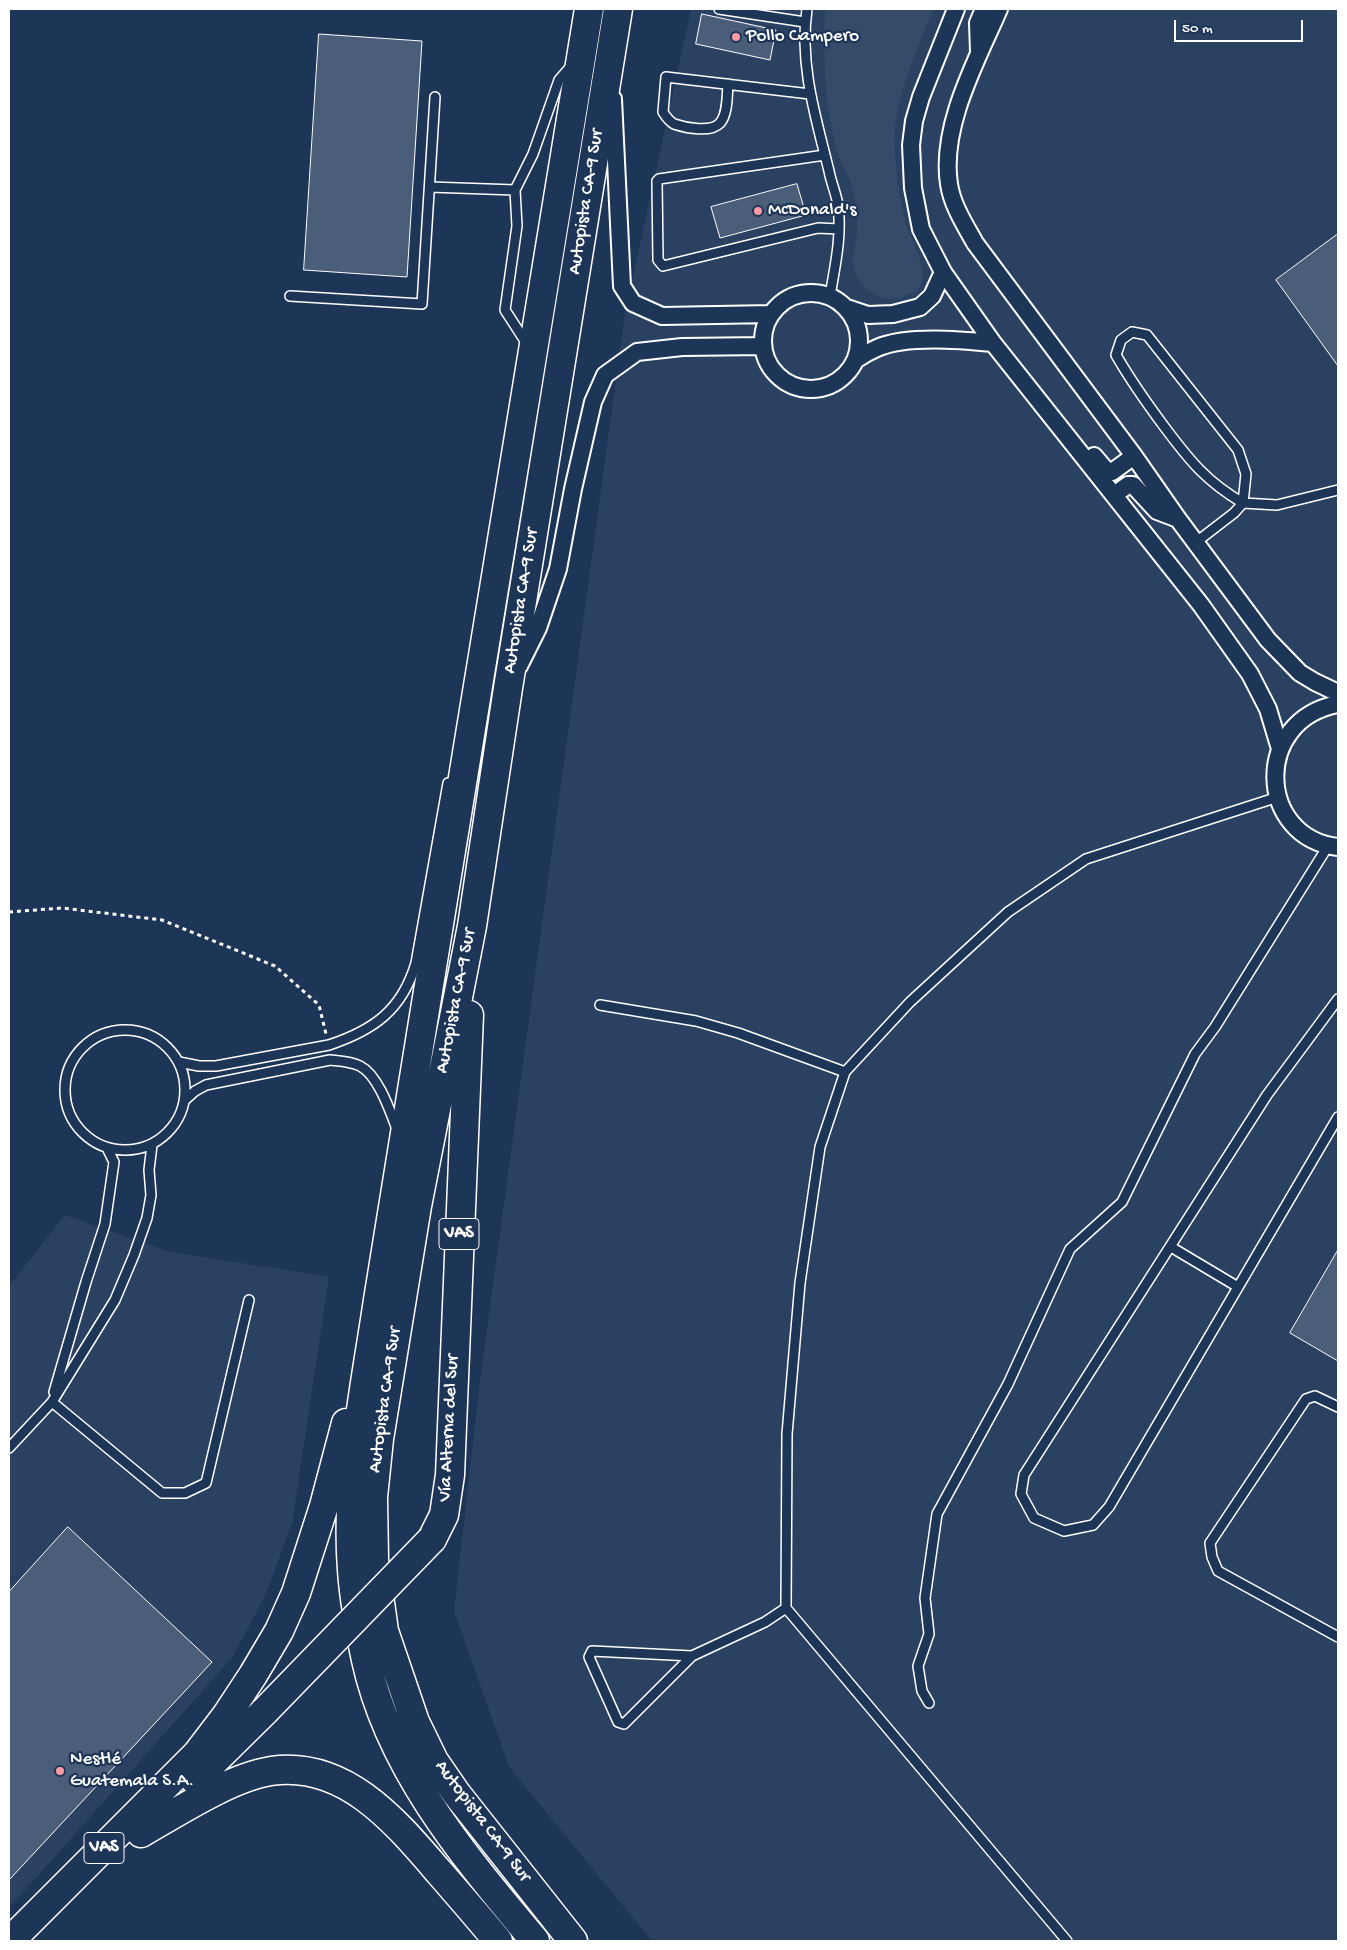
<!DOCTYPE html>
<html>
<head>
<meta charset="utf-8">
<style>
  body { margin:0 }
  #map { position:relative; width:1347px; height:1950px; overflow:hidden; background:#1d3557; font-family:"Gochi Hand",sans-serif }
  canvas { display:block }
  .frame { position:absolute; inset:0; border:10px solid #fff; pointer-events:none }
  .scale { position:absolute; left:1174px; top:20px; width:129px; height:22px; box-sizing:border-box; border:2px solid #fff; border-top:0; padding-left:6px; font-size:15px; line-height:18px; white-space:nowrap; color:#fff; -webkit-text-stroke:4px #1d3557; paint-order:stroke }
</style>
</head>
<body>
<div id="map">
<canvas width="1347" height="1950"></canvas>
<div class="frame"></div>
<div class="scale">50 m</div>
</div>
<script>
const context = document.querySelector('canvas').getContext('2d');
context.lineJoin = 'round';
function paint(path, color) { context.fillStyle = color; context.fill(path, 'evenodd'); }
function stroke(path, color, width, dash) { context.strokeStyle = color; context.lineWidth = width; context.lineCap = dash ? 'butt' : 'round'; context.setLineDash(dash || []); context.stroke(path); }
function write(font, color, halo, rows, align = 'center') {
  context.font = font + ' "Gochi Hand",sans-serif'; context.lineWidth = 4.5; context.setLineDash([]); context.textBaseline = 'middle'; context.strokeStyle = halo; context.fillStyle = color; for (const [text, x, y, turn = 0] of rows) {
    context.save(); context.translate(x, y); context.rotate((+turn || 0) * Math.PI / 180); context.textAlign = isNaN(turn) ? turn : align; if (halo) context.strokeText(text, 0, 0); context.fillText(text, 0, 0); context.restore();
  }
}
const built = new Path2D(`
  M691 9H1338V1941H652L509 1767 454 1611 480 1380 625 313Z
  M65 1215 167 1251 329 1277 292 1524 265 1596 232 1658 9 1908V1286Z`);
const green = new Path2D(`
  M825 9H933C918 47 900 86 895 127 892 150 900 202 906 224 911 240 931 274 919 288 917 291 912 293 909 294 886 308 856 291 853 264 852 254 856 244 857 234 858 216 855 192 848 175 844 167 839 159 837 151 824 104 823 57 825 9Z`);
const building = new Path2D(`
  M702 14 776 30 770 60 696 44Z
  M319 34 422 41 407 277 304 270Z
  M797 184 806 215 720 238 711 207Z
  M1338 234V366L1276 280Z
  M1338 1250V1361L1290 1333Z
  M68 1527 212 1662 9 1880V1592Z`);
const path = new Path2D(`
  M9 912 62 908 162 920 275 966 319 1005 326 1034`);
const lane = new Path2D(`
  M719 9 805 22
  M807 9C799 65 816 118 829 171 831 182 836 193 838 205 842 236 835 266 830 296
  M728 84C727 95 728 114 720 123 711 133 686 128 674 124 669 121 666 117 663 112L666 77 810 94
  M825 155 659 179 657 181 658 260 663 266 818 228 839 229
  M430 187 515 190
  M290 296 422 304 435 97
  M527 344 505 310 517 226 515 190 533 154 559 80 572 65
  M1195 543 1234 513 1243 503C1207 482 1190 461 1166 429 1148 405 1131 381 1116 355L1121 340 1132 332 1147 335 1238 450 1246 474 1243 503 1277 505 1338 490
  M1338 999 1267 1095 1024 1475 1021 1494 1034 1518 1064 1531 1093 1525 1109 1507 1338 1117
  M600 1005 696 1021 738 1033 845 1072
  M65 1090a60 60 0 1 1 120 0a60 60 0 1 1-120 0Z
  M179 1062 199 1066H216L329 1045C374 1030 402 1010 416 963L448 783
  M185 1100 195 1091 206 1085 330 1060C340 1061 350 1061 360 1066 378 1075 390 1111 397 1129
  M1171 1247 1238 1287
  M54 1392 86 1282 105 1224 114 1162 107 1148
  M52 1402 162 1493H185L206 1483 249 1300
  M1338 1407 1315 1396 1306 1399 1210 1543 1212 1557 1218 1571 1338 1637
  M9 1448 52 1402 115 1300 134 1255 147 1218 151 1195 149 1170 152 1145
  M786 1608 1067 1941
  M692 1656 592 1651 589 1657 618 1722 624 1724 692 1656 765 1622 786 1608 787 1434 800 1283 820 1147 845 1072 910 1002 1008 912 1086 859 1278 797
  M929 1703 922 1691 918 1666 929 1634 925 1598 937 1514 1008 1384 1070 1249 1122 1202 1195 1054 1215 1027 1328 846`);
const street = new Path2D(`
  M956 9 921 97 914 121 911 145 913 188 921 229 943 272 993 343 1201 605 1250 674 1268 709 1280 749
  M999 9C977 60 940 126 949 184 952 205 965 225 975 243L1134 456 1178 519 1268 640 1300 673 1315 682 1338 693
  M979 52 978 23 984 9
  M613 99 622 286 633 303 662 316 771 314
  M763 341a48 48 0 1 1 96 0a48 48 0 1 1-96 0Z
  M847 308 868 315 893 314 920 307 932 296 943 272
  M857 359C863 355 870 351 877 348 906 335 961 340 993 343
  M1094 456 1105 469 1112 472 1134 456
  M1114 495 1128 485H1133L1157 511 1178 519
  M519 666 538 628 558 569 573 489 593 402 605 375 637 352 682 347 763 346
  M1338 704C1252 720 1257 838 1338 847`);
const highway = new Path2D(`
  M432 1539 444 1515 450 1475 469 1015
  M195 1780 265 1711
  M141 1833C176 1813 231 1777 271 1771 345 1760 396 1822 439 1872 459 1895 479 1918 498 1941
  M10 1941 197 1754 226 1716 253 1675 279 1631 296 1593 324 1506 346 1423
  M535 1941C465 1857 390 1770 366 1660 360 1632 354 1599 352 1570 345 1481 365 1388 378 1300 393 1207 408 1115 423 1022 478 684 534 346 589 9
  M573 1941 456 1793 434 1761 415 1722 384 1631 374 1560 373 1497 379 1439 417 1206 472 926 508 688 618 9`);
const highwayBridge = new Path2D(`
  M265 1711 432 1539`);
const markers = [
  [736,37,5,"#ff9aa2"],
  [758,211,5,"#ff9aa2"],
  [60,1771,5,"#ff9aa2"]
];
const shields = [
  [459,1234,40],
  [104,1848,40]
];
const shieldNames = [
  ["VAS",459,1234],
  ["VAS",104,1848]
];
const poiNames = [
  ["Pollo Campero",746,37],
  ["McDonald's",768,211],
  ["Nestlé",70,1760],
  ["Guatemala S.A.",70,1782]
];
const streetNames = [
  ["Autopista CA-9 Sur",587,202,-81],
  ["Autopista CA-9 Sur",522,601,-81],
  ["Autopista CA-9 Sur",457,1001,-79],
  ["Autopista CA-9 Sur",386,1400,-82],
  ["Vía Alterna del Sur",450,1428,-87],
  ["Autopista CA-9 Sur",482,1822,53]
];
paint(built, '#2a4161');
paint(green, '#364b69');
paint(building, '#4a5d79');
stroke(building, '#fff', 1);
stroke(lane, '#fff', 12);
stroke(street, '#fff', 20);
stroke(highway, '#fff', 31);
stroke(path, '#fff', 3, [4, 4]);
stroke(lane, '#1d3557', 9);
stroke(street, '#1d3557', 16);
stroke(highway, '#1d3557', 28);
stroke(highwayBridge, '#fff', 31, []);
stroke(highwayBridge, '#1d3557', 28);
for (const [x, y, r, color] of markers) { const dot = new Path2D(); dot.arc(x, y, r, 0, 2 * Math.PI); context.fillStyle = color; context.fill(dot); stroke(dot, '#1d3557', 2); }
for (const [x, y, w] of shields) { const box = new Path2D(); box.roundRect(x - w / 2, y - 15.5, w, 31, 4); context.fillStyle = '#1d3557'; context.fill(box); stroke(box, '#fff', 1); }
write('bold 18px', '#fff', null, shieldNames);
write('19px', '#fff', '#1d3557', poiNames, 'left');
write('19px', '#fff', '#1d3557', streetNames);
</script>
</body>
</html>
